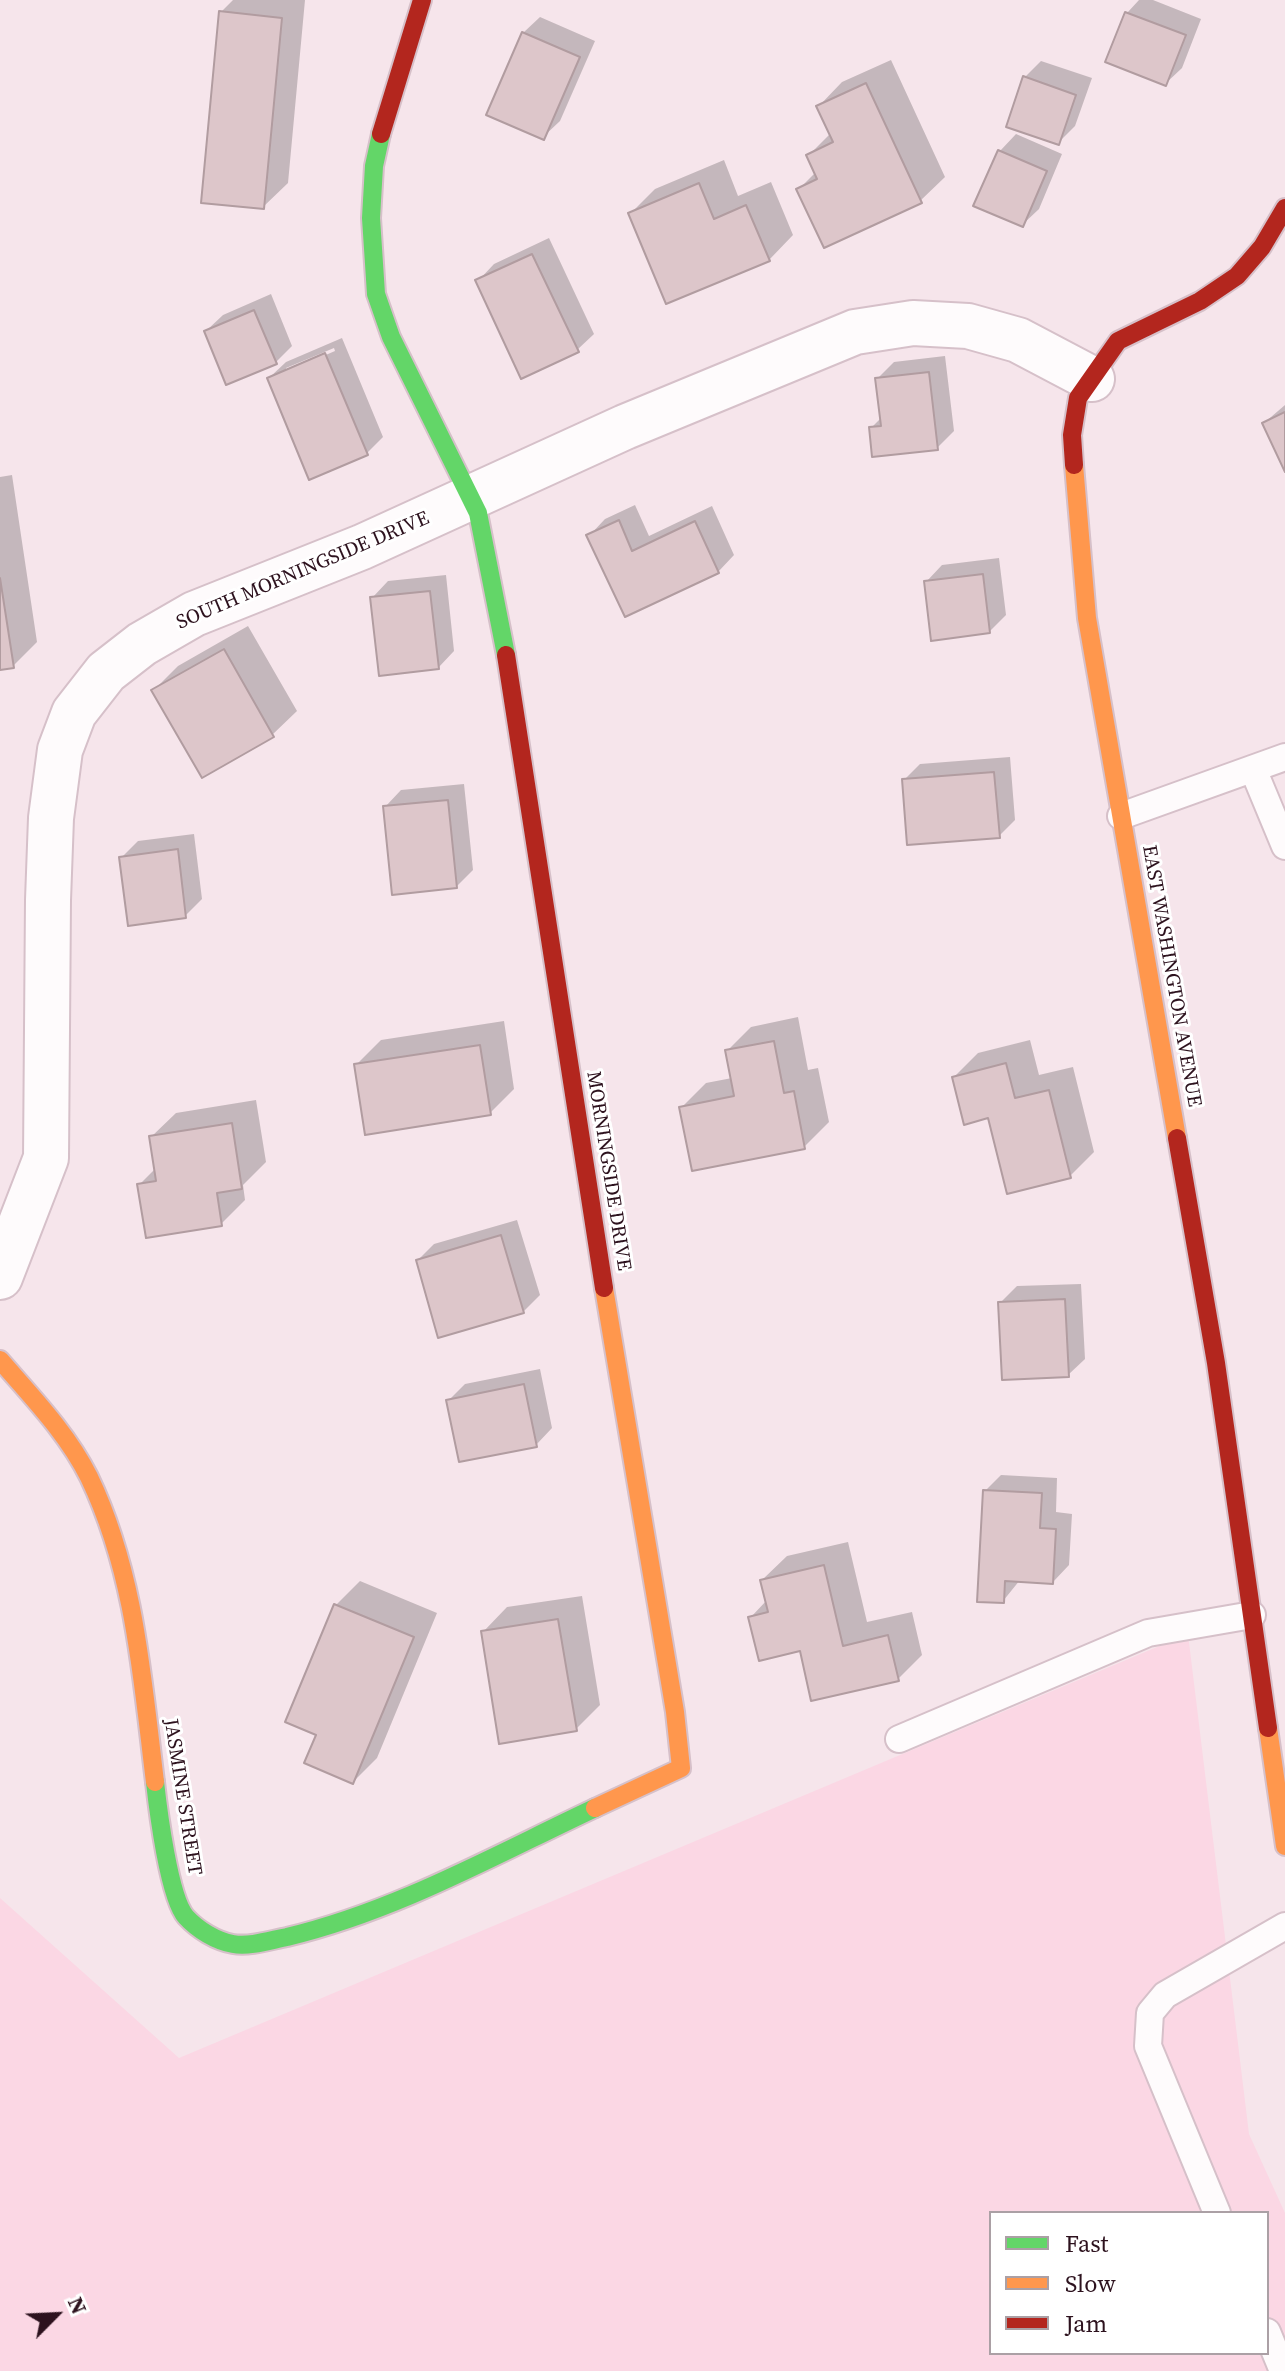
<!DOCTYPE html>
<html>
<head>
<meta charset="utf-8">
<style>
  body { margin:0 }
  #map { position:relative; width:1285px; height:2371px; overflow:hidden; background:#f6e5eb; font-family:"Source Serif 4",serif }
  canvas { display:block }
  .legend { position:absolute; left:989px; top:2211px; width:280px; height:144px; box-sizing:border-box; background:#fff; border:2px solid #aba0a5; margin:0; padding:10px 14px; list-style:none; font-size:24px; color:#2d121e }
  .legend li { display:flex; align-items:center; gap:16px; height:40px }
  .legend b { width:40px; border:2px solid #aba0a5 }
  .north { position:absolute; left:16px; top:2275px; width:80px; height:80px; -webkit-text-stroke:6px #fff; paint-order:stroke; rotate:66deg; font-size:22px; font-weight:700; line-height:32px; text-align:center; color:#2d121e }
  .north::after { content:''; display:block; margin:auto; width:28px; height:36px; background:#2d121e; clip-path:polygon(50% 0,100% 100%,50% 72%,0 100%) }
</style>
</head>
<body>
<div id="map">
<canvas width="1285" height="2371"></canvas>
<ul class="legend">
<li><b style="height:10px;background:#63d668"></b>Fast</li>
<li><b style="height:10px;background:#ff974d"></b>Slow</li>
<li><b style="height:10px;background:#b3261e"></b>Jam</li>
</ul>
<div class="north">N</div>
</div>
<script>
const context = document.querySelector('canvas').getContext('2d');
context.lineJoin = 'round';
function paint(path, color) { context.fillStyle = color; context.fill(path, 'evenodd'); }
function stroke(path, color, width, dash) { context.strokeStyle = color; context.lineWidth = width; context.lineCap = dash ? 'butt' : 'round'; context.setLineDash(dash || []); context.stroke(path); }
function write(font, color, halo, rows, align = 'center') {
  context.font = font + ' "Source Serif 4",serif'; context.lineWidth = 6; context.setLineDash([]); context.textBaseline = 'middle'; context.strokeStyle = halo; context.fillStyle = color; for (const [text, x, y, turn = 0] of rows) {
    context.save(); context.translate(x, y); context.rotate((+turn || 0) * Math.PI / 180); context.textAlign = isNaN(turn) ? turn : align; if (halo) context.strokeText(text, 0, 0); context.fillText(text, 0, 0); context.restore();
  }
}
const built = new Path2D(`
  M1188 1634 1249 2134 1285 2213V2371H0V1898L179 2058ZM991 2213H1267V2353H991Z`);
const shadow = new Path2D(`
  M233 0H305L288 183 263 207 221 12Z
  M1139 0H1153L1201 19 1182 68 1165 84 1127 13Z
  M540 17 595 41 560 121 543 137 523 33Z
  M891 60 945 177 920 201 799 189 816 172 809 155 831 133 818 107 842 82Z
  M1041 61 1092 78 1075 126 1058 143 1025 77Z
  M1016 134 1062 154 1039 209 1022 225 976 205 1000 151Z
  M724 160 738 196 771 182 793 235 769 260 631 213 655 189Z
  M549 238 594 334 577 350 478 281 494 264Z
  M271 294 292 346 276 362 206 331 223 315Z
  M342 338 383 437 367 453 269 378 286 362ZM334 348 335 351 286 372V368Z
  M945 356 954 431 937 448 871 428 882 417 877 379 894 362Z
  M1285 405V468L1264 423Z
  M12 475 37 642 13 666 0 668V477Z
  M635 505 649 536 712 506 734 555 718 572 626 614 589 536 605 519Z
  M999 558 1006 615 990 631 926 582 942 565Z
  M446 575 454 651 438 668 372 598 388 581Z
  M248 626 297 711 272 735 154 690 178 666Z
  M1010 757 1015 820 999 836 904 780 920 764Z
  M464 784 473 870 456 887 385 807 401 790Z
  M194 834 202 899 185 916 121 858 138 841Z
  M798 1017 808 1070 818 1068 829 1122 804 1147 681 1108 706 1083 732 1078 727 1051 751 1027Z
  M504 1021 514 1089 490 1113 356 1065 381 1040Z
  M1030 1040 1039 1075 1073 1067 1094 1152 1070 1176 954 1077 978 1053Z
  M256 1100 266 1162 243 1185 245 1200 221 1224 139 1185 156 1168 151 1137 176 1113Z
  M517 1220 540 1295 523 1312 418 1260 434 1244Z
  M1081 1284 1085 1359 1068 1375 1000 1303 1017 1286Z
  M540 1369 552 1428 536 1445 448 1401 465 1384Z
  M1001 1475 1057 1478 1056 1512 1072 1514 1069 1565 1053 1582 1020 1580 1003 1601 985 1491Z
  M848 1542 867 1622 912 1612 922 1655 898 1679 751 1617 767 1600 762 1580 787 1556Z
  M360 1581 437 1613 377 1758 353 1782 318 1734 336 1605Z
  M582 1596 600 1705 576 1729 483 1632 507 1607Z`);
const building = new Path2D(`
  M219 11 282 18 264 209 201 203Z
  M1125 12 1186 35 1166 86 1105 62Z
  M522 32 580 57 544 140 486 115Z
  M1023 76 1076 95 1059 145 1006 127Z
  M866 83 922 203 824 248 796 189 817 179 806 155 833 142 816 106Z
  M998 150 1047 171 1023 227 973 206Z
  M699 183 714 219 746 205 770 261 666 304 628 213Z
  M532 254 579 352 521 379 475 280Z
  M254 310 277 364 226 385 204 331Z
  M325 353 368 455 309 480 267 378Z
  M929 372 938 450 872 457 869 427 881 426 875 378Z
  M1285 412V472L1262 423Z
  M619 520 632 551 695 521 719 573 625 617 586 535Z
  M983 574 990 633 931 641 924 581Z
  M0 578 14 668 0 670Z
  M430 591 439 669 379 676 370 597Z
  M224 649 274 737 202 778 151 690Z
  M994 772 1000 838 907 845 902 779Z
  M448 800 457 888 392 895 383 806Z
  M178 849 186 918 128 926 119 857Z
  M774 1041 784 1093 794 1091 805 1149 692 1171 679 1107 734 1096 725 1050Z
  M480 1045 491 1115 365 1135 354 1064Z
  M1006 1063 1015 1098 1049 1090 1071 1178 1007 1194 988 1118 964 1125 952 1077Z
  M232 1123 242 1189 217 1193 222 1226 146 1238 137 1184 156 1181 149 1136Z
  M501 1235 524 1313 438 1338 416 1260Z
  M1065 1299 1069 1377 1002 1380 998 1302Z
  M524 1384 537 1447 459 1462 446 1400Z
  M983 1490 1042 1493 1040 1528 1056 1529 1053 1584 1005 1581 1004 1603 977 1602Z
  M824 1565 843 1646 888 1635 899 1681 811 1701 800 1651 759 1661 748 1617 768 1612 760 1580Z
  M334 1604 414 1637 353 1784 304 1763 316 1735 285 1722Z
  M558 1619 577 1731 499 1744 481 1631Z`);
const lane = new Path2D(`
  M1253 769 1285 846
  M1121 816 1285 757
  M899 1739 1148 1633 1252 1615
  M1217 2213 1148 2046 1150 2013 1165 1995 1285 1926
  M1267 2332 1283 2371`);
const street = new Path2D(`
  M0 1277 46 1158 48 900 51 818 60 750 74 713 106 672 142 644 194 614 362 547 625 427 855 332 913 323 968 326 1018 340 1092 379`);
const fast = new Path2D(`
  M381 134 374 166 371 218 376 294 391 337 478 513 506 655
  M155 1782C158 1809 169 1898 186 1917 198 1930 216 1941 233 1944 250 1947 271 1940 287 1937 396 1911 495 1855 595 1808`);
const slow = new Path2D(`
  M1074 465 1087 618 1177 1138
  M0 1360C32 1397 67 1433 89 1477 135 1573 142 1677 155 1782
  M1268 1728 1285 1846
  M595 1808 681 1768 675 1712 604 1288`);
const jam = new Path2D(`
  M381 134 422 0
  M1074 465 1072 435 1078 398 1118 341 1200 301 1237 276 1262 247 1285 208
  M506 655 604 1288
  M1177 1138 1216 1363 1268 1728`);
const streetNames = [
  ["SOUTH MORNINGSIDE DRIVE",303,571,-23],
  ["EAST WASHINGTON AVENUE",1171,976,80],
  ["MORNINGSIDE DRIVE",608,1171,81],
  ["JASMINE STREET",182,1797,81]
];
paint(built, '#fbd7e4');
paint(shadow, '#0003');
paint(building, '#ddc6ca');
stroke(building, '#b19ca0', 2);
stroke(lane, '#d6c0c9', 30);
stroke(street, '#d6c0c9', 48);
stroke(fast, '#d6c0c9', 22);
stroke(slow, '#d6c0c9', 22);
stroke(jam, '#d6c0c9', 22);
stroke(lane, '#fefbfc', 26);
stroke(street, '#fefbfc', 44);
stroke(fast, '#63d668', 18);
stroke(slow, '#ff974d', 18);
stroke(jam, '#b3261e', 18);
write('20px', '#2d121e', '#fff', streetNames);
</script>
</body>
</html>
